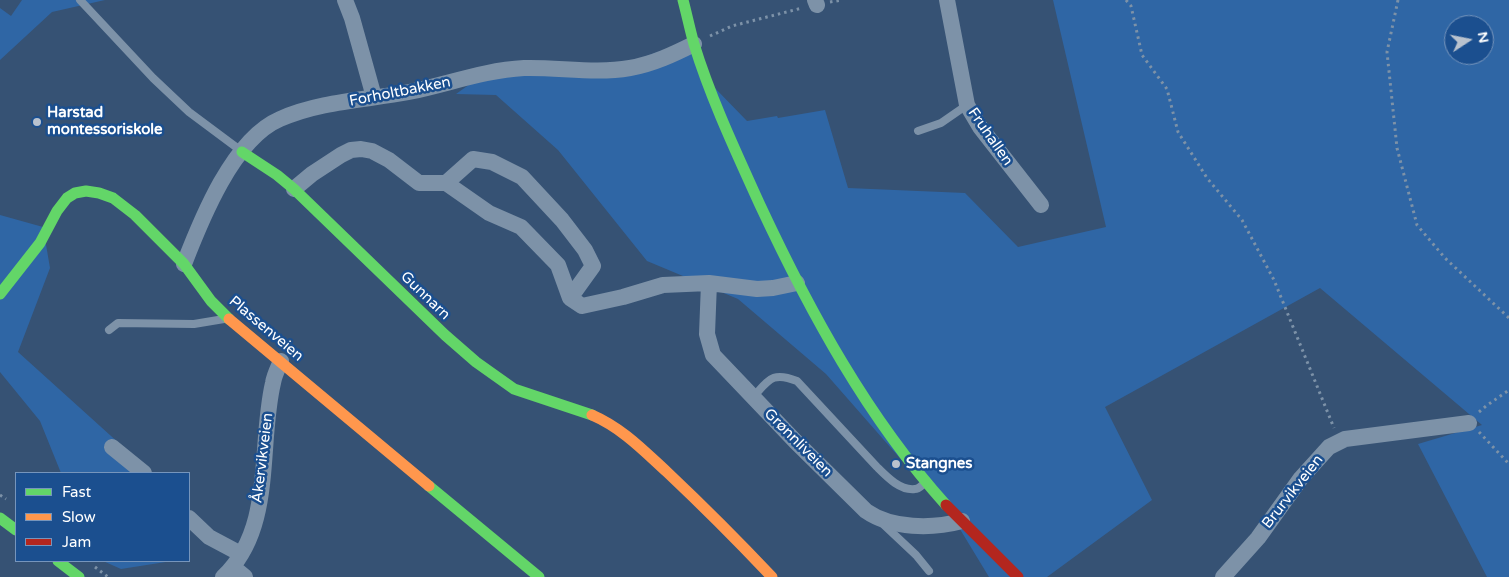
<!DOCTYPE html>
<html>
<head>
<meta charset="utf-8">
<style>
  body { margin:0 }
  #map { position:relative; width:1509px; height:577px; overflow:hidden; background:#365274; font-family:"Varela Round",sans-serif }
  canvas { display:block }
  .legend { position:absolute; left:15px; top:472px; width:175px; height:90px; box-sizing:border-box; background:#1b4f8f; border:1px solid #7695bc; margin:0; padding:6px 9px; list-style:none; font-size:15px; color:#fff }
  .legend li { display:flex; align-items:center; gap:10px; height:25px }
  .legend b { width:25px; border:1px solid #7695bc }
  .north { position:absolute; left:1444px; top:15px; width:50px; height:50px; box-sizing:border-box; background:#1b4f8f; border:1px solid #7695bc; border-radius:50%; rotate:79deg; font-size:14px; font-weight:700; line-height:20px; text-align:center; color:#fff }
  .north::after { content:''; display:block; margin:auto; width:18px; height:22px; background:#b9c2ce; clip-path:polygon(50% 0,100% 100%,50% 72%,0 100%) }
</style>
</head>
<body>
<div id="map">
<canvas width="1509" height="577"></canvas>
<ul class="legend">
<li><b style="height:6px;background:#63d668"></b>Fast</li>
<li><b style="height:6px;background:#ff974d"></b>Slow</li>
<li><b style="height:6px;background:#b3261e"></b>Jam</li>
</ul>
<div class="north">N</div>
</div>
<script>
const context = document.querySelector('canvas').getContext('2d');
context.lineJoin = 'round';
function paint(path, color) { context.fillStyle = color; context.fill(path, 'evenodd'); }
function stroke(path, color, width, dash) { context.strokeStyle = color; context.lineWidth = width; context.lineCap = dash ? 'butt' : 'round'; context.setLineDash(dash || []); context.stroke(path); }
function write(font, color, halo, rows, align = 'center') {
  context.font = font + ' "Varela Round",sans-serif'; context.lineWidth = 5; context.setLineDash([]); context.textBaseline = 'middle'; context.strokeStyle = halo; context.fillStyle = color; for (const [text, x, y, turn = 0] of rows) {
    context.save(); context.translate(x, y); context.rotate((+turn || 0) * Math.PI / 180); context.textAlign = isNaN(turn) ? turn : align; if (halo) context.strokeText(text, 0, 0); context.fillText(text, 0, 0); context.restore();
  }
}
const green = new Path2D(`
  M22 0H105L52 12 0 60V8L11 16Z
  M1053 0H1509V577H1487L1418 444 1482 425 1320 288 1105 407 1152 500 1047 577H989L955 521 826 374 738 299 647 261 558 150 496 95 456 94 484 74 607 70 692 40 712 85 747 121 777 116 778 118 825 110 848 188 965 193 1018 247 1106 227ZM1454 25H1484V55H1454Z
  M0 215 43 227 50 268 18 352 152 473H61L40 421 0 372Z
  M103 561H172L121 569Z`);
const path = new Path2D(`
  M1126 0 1131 6 1142 55 1167 89 1178 132 1207 178 1242 220 1274 280 1334 428
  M1398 0 1387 52 1397 148 1417 225 1445 258 1509 318
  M830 2 842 0
  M710 36 732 26 802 8
  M1479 412 1486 406 1509 390
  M1479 432 1509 464
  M0 495 6 499
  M95 567 108 577`);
const lane = new Path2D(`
  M80 0 153 78 189 112 240 150
  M918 131 941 123 967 105
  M109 330 118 323 194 324 224 319
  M753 397C769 380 772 371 797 381L877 467C886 476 900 491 915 489 919 489 922 485 925 483
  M882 523 916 555 929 571`);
const street = new Path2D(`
  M345 0 352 18 374 97
  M815 0 817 5
  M947 0 967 105 980 127 1041 205
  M446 183 473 159 492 162 522 177 562 220 585 250 593 266 570 298 582 306 623 297 663 285 709 283 757 289 773 288 797 283
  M294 189 312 174 341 155 351 150 361 149 372 151 389 160 419 183H446L489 213 521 227 558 265 570 298
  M184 264C201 220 233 139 280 119 320 101 367 100 409 92 448 84 485 70 524 68 559 67 595 74 630 68 653 64 674 54 694 44
  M709 283 707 334 713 355 795 441 866 511C892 529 932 529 962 521
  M112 447 144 473
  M189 518 209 537 241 554
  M233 567 245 577
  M223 577C275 528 258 447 273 383 274 376 278 368 281 361
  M1223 577 1258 538 1301 478 1329 447 1345 439 1469 423`);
const fast = new Path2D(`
  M683 0C687 15 690 30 694 44 711 99 736 152 760 205 810 312 867 417 946 505
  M242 152 277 175 294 189 445 335 476 362 514 389 592 415
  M0 294 40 243 57 211 67 198 75 193 86 191 99 193 113 198 135 215 184 264 211 301 229 319
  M429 486 539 577
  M0 518 16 530
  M58 561 79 577`);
const slow = new Path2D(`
  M229 319 429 486
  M592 415C622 428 643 450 667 472 703 506 738 541 772 577`);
const jam = new Path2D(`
  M946 505 1018 577`);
const markers = [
  [37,122,5,"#b9c2ce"],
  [896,464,5,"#b9c2ce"]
];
const streetNames = [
  ["Forholtbakken",400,92,-11],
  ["Fruhallen",990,137,55],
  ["Gunnarn",425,296,44],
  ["Plassenveien",266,329,40],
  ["Grønnliveien",798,443,45],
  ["Åkervikveien",263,458,-83],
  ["Brurvikveien",1293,492,-52]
];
const poiNames = [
  ["Harstad",47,113],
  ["montessoriskole",47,130],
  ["Stangnes",906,464]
];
paint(green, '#2f66a5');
stroke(path, '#7d92a8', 3, [2.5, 4]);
stroke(lane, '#7d92a8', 8);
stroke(street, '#7d92a8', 16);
stroke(fast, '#63d668', 11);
stroke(slow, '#ff974d', 11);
stroke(jam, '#b3261e', 11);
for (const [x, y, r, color] of markers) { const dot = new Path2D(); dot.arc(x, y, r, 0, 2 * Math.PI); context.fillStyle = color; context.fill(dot); stroke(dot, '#1b4f8f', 2); }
write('15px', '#fff', '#1b4f8f', streetNames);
write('bold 15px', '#fff', '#1b4f8f', poiNames, 'left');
</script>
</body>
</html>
